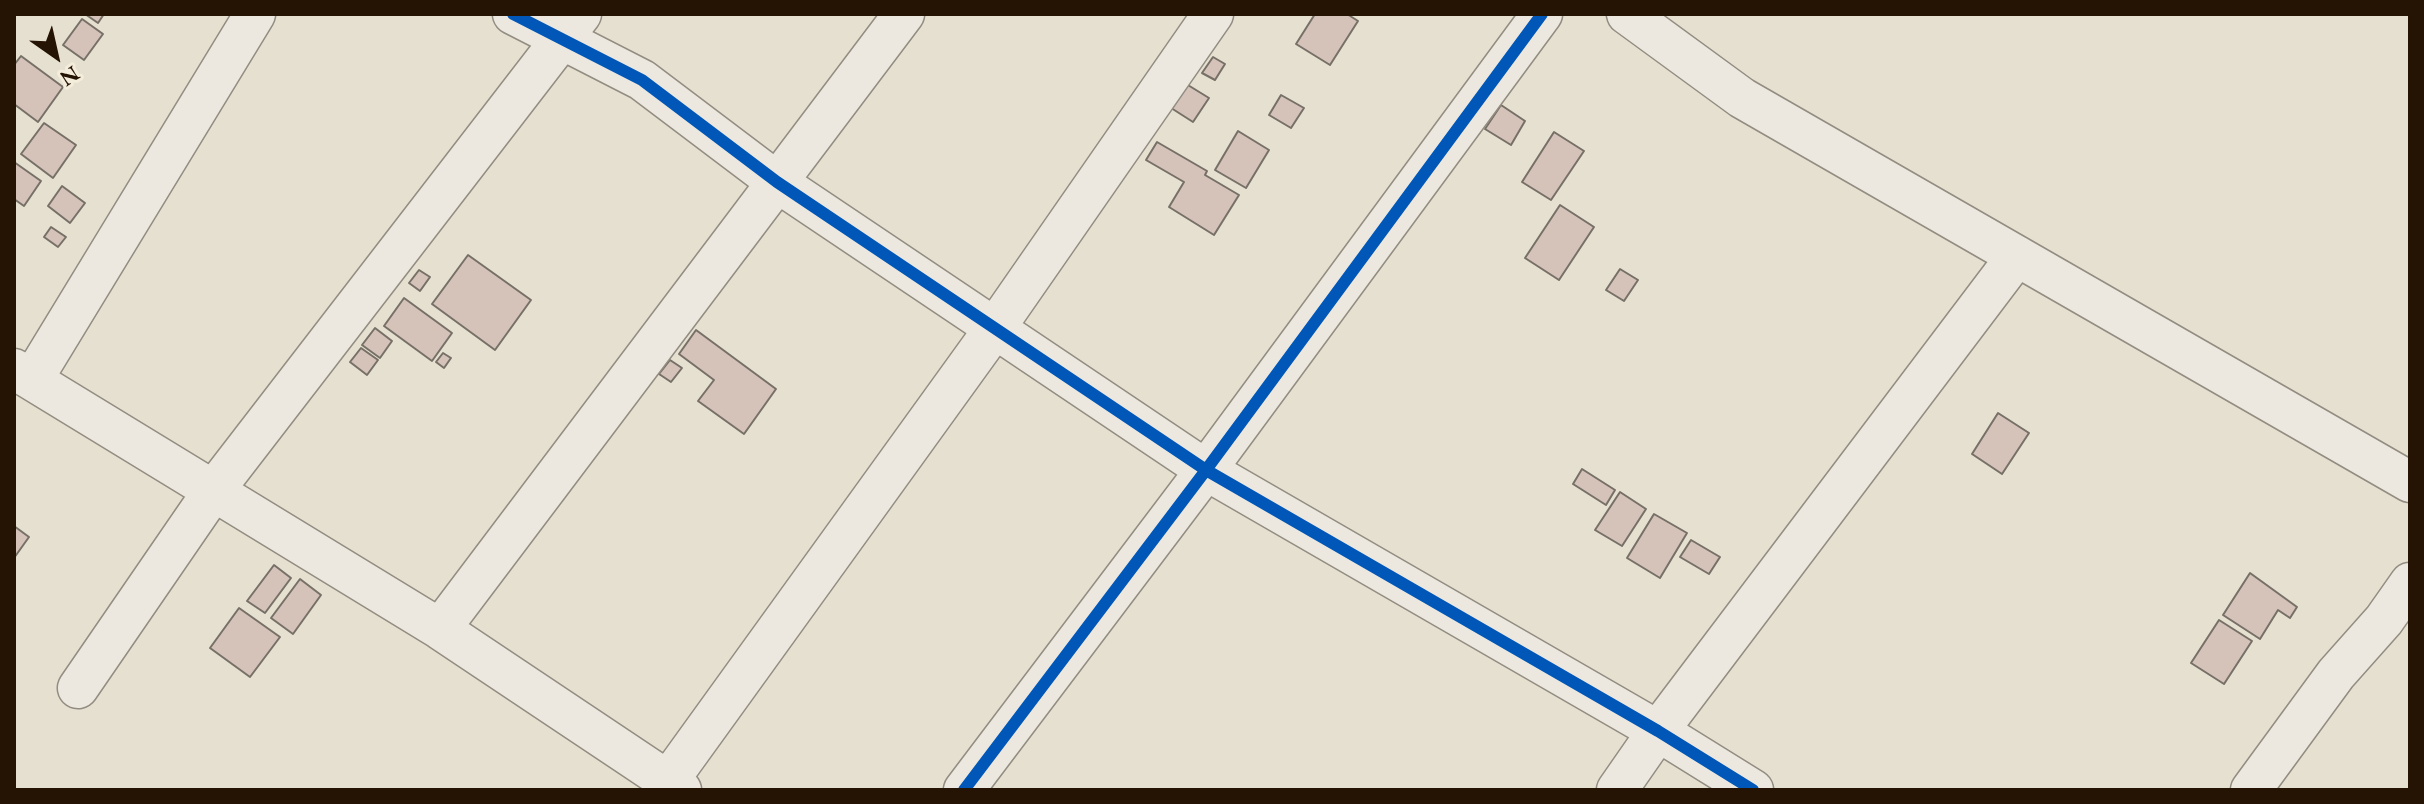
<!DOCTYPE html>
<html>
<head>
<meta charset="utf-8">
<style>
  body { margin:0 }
  #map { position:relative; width:2424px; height:804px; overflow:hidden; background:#e6e0d1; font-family:"EB Garamond",serif }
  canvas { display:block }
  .frame { position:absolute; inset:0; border:16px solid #251304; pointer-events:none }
  .north { position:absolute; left:16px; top:16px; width:80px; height:80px; -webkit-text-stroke:6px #f5eddb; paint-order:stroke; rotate:146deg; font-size:22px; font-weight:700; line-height:32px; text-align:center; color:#251304 }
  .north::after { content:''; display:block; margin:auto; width:28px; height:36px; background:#251304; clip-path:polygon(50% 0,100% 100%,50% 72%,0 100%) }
</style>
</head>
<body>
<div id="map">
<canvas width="2424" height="804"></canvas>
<div class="frame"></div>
<div class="north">N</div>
</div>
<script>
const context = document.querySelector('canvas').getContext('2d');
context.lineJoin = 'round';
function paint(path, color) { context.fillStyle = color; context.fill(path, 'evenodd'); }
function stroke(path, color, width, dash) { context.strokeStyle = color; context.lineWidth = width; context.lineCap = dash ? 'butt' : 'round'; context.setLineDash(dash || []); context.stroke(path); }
const building = new Path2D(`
  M85 14H104L98 23Z
  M1315 14H1347L1358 21 1330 65 1296 44Z
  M82 19 103 34 84 60 63 45Z
  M21 56 63 87 38 122 14 104V65Z
  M1213 57 1225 64 1215 80 1202 73Z
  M1183 82 1209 98 1193 122 1168 106Z
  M1281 95 1304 108 1291 128 1269 115Z
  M1501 105 1525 121 1511 145 1485 129Z
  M44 123 76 145 53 178 21 154Z
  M1238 131 1269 150 1246 188 1215 170Z
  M1554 132 1584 151 1551 200 1522 182Z
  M1157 142 1207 171 1205 175 1239 195 1214 235 1169 207 1184 182 1146 160Z
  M14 162 41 181 24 206 14 199Z
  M62 186 85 203 70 223 48 206Z
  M1560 205 1594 227 1559 280 1525 258Z
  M51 227 66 237 58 247 44 237Z
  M468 255 531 300 495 350 432 304Z
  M1620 269 1638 280 1624 301 1606 290Z
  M419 270 430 277 420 291 409 283Z
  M404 298 452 333 432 361 384 326Z
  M375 328 392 341 380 358 362 345Z
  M696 330 776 389 744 434 698 401 714 380 679 354Z
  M361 348 378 360 367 375 350 362Z
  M443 353 451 358 444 368 436 362Z
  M670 360 682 368 671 382 659 374Z
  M1998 413 2029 433 2002 474 1972 454Z
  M1582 469 1615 490 1606 505 1573 484Z
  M1620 492 1646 509 1622 546 1595 530Z
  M1654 514 1687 533 1660 578 1627 558Z
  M14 526 29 537 14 558Z
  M1691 540 1720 557 1709 574 1680 557Z
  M274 565 291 578 265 613 247 601Z
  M2250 573 2297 607 2290 618 2278 610 2260 639 2223 615Z
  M300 579 321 595 293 634 271 618Z
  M239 608 280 637 250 677 210 648Z
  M2219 620 2252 641 2224 684 2191 663Z`);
const street = new Path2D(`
  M513 14 642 80 777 182 1206 470 1658 731 1753 790
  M1627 14 1742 98 2410 482
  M14 369 440 629 681 790
  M32 380 255 14
  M440 629 904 14
  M78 688 214 490 581 14
  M668 781 995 328 1213 14
  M964 790 1206 470 1542 14
  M1617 790 1658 731 2017 256
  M2251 790 2336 674 2384 620 2410 583`);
const cycleway = new Path2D(`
  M513 14 642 80 777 182 1206 470 1658 731 1753 790
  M964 790 1206 470 1542 14`);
paint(building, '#d5c3ba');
stroke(building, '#767066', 2);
stroke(street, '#928c81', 43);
stroke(street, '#ece8e0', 40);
stroke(cycleway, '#0057b8', 12);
</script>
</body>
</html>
